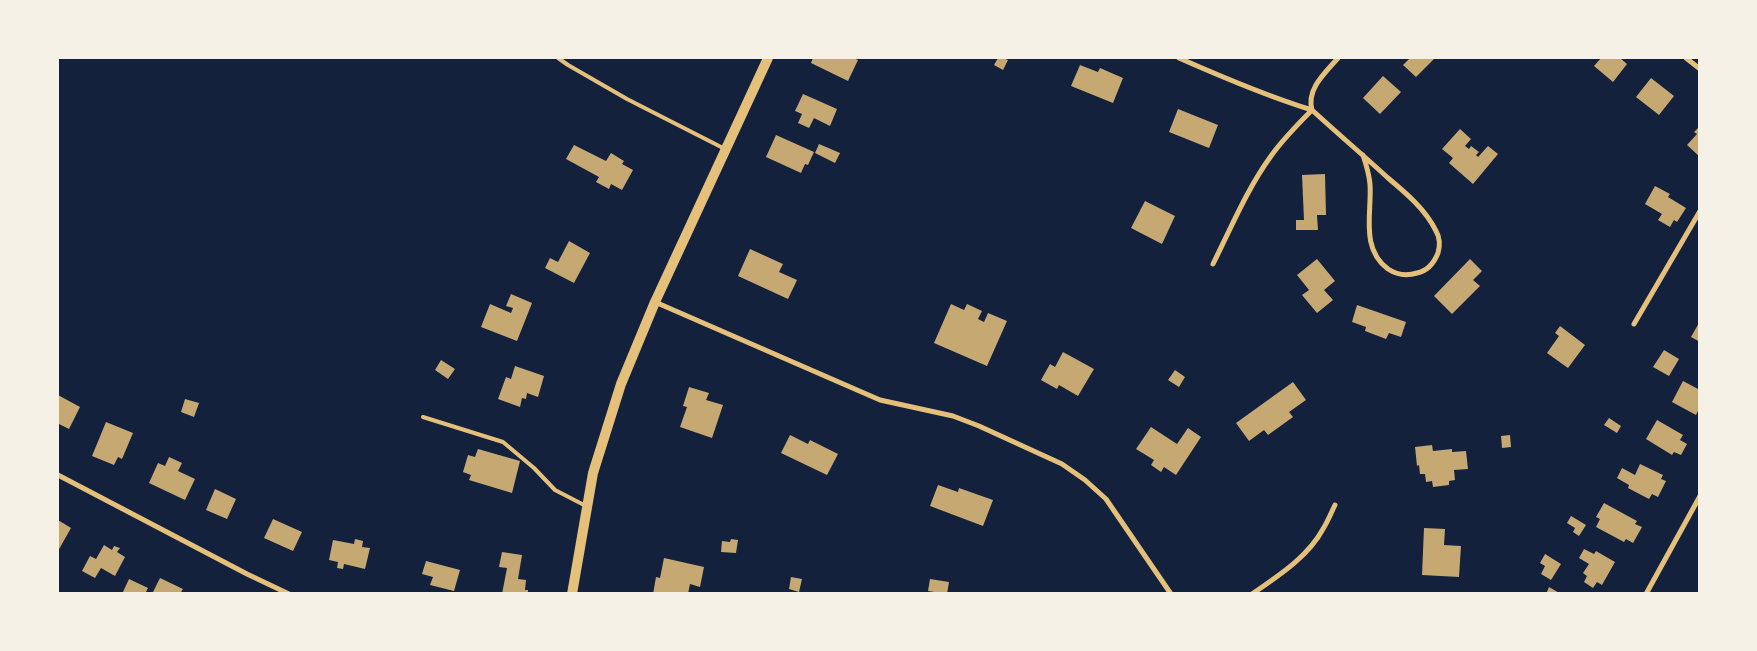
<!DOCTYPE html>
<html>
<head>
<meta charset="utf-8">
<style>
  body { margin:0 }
  #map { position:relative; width:1757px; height:651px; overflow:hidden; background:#14213d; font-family:"Space Grotesk",sans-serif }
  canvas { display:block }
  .frame { position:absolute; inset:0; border:59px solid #f6f1e7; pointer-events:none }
</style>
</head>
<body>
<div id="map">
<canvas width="1757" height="651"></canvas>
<div class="frame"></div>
</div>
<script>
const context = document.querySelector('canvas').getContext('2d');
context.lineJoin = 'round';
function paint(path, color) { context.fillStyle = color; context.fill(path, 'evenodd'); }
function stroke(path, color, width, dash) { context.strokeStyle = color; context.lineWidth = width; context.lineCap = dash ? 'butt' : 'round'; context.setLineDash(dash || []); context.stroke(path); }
const building = new Path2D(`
  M813 58H853L858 60 848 81 811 63Z
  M998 58H1003L1008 60 1003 70 994 65Z
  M1410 58H1435L1416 77 1403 65Z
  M1601 58H1620L1627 64 1613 82 1594 66Z
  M1080 65 1098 72 1100 68 1123 78 1113 103 1071 86Z
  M1383 76 1401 92 1380 114 1363 98Z
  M1651 78 1674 96 1659 115 1636 97Z
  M803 94 837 109 830 126 814 118 809 128 798 123 802 114 795 111Z
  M1178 109 1218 125 1209 148 1169 132Z
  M1700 126V157L1687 145 1697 134 1694 132Z
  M1460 129 1471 139 1465 146 1469 149 1471 146 1479 152 1476 155 1478 157 1488 146 1498 154 1473 184 1449 163 1453 158 1442 149Z
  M776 135 814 152 808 165 805 164 801 173 766 157Z
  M819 144 840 153 835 163 815 153Z
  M574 145 606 161 611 153 624 161 622 164 633 170 622 190 611 184 609 189 596 182 599 177 566 159Z
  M1325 174 1326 215H1317L1318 230H1296V220H1304L1302 175Z
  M1655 186 1670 194 1668 197 1686 208 1677 222 1674 220 1670 227 1658 220 1662 214 1645 204Z
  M1145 201 1175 216 1162 244 1131 228Z
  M569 241 590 253 574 283 545 268 550 258 558 262Z
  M750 249 783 264 779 272 797 280 788 299 738 276Z
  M1317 259 1335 281 1324 290 1333 300 1317 313 1302 295 1309 290 1297 275Z
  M1470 259 1482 271 1473 280 1480 286 1452 314 1434 296Z
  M511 294 532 303 517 341 481 327 490 304 511 313 513 308 506 306Z
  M951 304 964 310 967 304 982 311 978 319 984 322 988 313 1007 321 987 366 934 343Z
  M1357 305 1406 322 1401 337 1389 333 1386 339 1365 331 1366 327 1352 322Z
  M1700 321V342L1691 337Z
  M1560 326 1585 345 1568 368 1547 353 1559 336 1555 333Z
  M1664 350 1679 359 1669 376 1653 367Z
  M1063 352 1094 369 1078 396 1059 385 1057 389 1041 380 1050 364 1055 367Z
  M441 360 455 369 448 379 435 370Z
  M515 366 544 376 538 397 527 393 526 399 522 398 520 407 498 399 506 377 511 379Z
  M1175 370 1185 377 1179 387 1168 380Z
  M1683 381 1700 390V411H1698L1696 415 1672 402Z
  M1293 382 1306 400 1289 412 1293 417 1268 435 1264 430 1249 441 1236 423Z
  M689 387 709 393 706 400 723 405 712 438 680 427 687 407 683 406Z
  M58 395 80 407 69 429 59 424 58 426Z
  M185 399 199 403 194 417 181 412Z
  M1609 418 1621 426 1617 433 1604 425Z
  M1657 420 1683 435 1680 440 1687 444 1681 455 1674 452 1672 455 1646 439Z
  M106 422 133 433 122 459 118 457 114 465 92 456Z
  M1151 427 1177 444 1188 428 1201 437 1176 475 1164 467 1161 472 1151 465 1154 460 1136 449Z
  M790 435 808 444 810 440 838 454 827 475 781 453Z
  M1510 435 1511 447 1502 448 1501 436Z
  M1432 445 1433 451 1452 449V452L1466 451 1468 469 1454 470 1455 480 1449 481V485L1433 487 1432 481 1426 482 1425 474H1420L1419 465 1417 466 1415 447Z
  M478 449 520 461 512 493 469 480 471 475 463 472 468 455 475 457Z
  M169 457 182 463 178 471 195 479 185 500 149 483 158 463 165 466Z
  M1640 464 1663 475 1661 479 1666 481 1658 497 1652 494 1649 499 1628 488 1629 485 1617 478 1622 468 1635 475Z
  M938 485 958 492 959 488 993 500 983 526 930 506Z
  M215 489 236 499 227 519 206 510Z
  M1604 503 1637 521 1635 524 1642 527 1633 543 1626 539 1624 542 1596 527 1600 519 1596 517Z
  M1571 516 1586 525 1579 536 1573 532 1575 528 1567 523Z
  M273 519 302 532 293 551 264 538Z
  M58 520 71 528 58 551Z
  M1424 528 1445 529 1444 545 1461 546 1459 577 1422 575Z
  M355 539 363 541 362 547 370 548 365 569 344 564 343 569 337 568 338 562 329 560 333 540 354 544Z
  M731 539 738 540 736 553 721 552 722 541 730 542Z
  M104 545 112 550 114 546 120 548 117 552 125 557 115 576 101 568 95 578 82 571 90 556 96 559Z
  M1584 549 1594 554 1596 551 1615 562 1602 585 1597 582 1593 588 1584 582 1587 576 1583 573 1589 564 1579 558Z
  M502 552 522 555 518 579 526 580 525 590H528V594H502L507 568 499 567Z
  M1545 554 1561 564 1551 580 1541 574 1545 566 1540 563Z
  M664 558 704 567 700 587 690 584 688 594H653L656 577 660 578Z
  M426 561 460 570 454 591 430 585 433 577 422 574Z
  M791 577 802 579 799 592 789 589Z
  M160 578 183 589 180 594H152Z
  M129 579 148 588 145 594H122Z
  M930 579 949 582 947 594 928 591Z
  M1549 587 1561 594H1546Z`);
const service = new Path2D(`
  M558 58 568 65 627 99 725 149
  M423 417 503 442 534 468 555 490 586 506`);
const minor = new Path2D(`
  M1179 58C1222 77 1266 96 1312 110 1297 125 1283 139 1271 156 1247 189 1231 228 1213 264
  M1338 58C1326 72 1306 89 1312 110 1337 133 1363 155 1388 178 1406 193 1426 210 1436 231 1440 238 1440 246 1438 253 1434 263 1427 271 1417 273 1407 276 1397 275 1388 269 1360 248 1372 213 1370 184 1369 174 1366 164 1363 155
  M1686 58 1700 69
  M655 302 880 400 953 416 979 426 1062 464 1085 480 1106 499 1171 594
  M1634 324 1700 211
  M58 475 247 574 289 594
  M1252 594C1278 576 1308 557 1323 529 1328 521 1331 513 1335 505
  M1646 594 1700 496`);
const secondary = new Path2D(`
  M572 594 593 473 621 384 655 302 768 58`);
paint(building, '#c6a872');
stroke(service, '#e5c07b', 4);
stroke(minor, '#e5c07b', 5);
stroke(secondary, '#e5c07b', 10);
</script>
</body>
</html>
